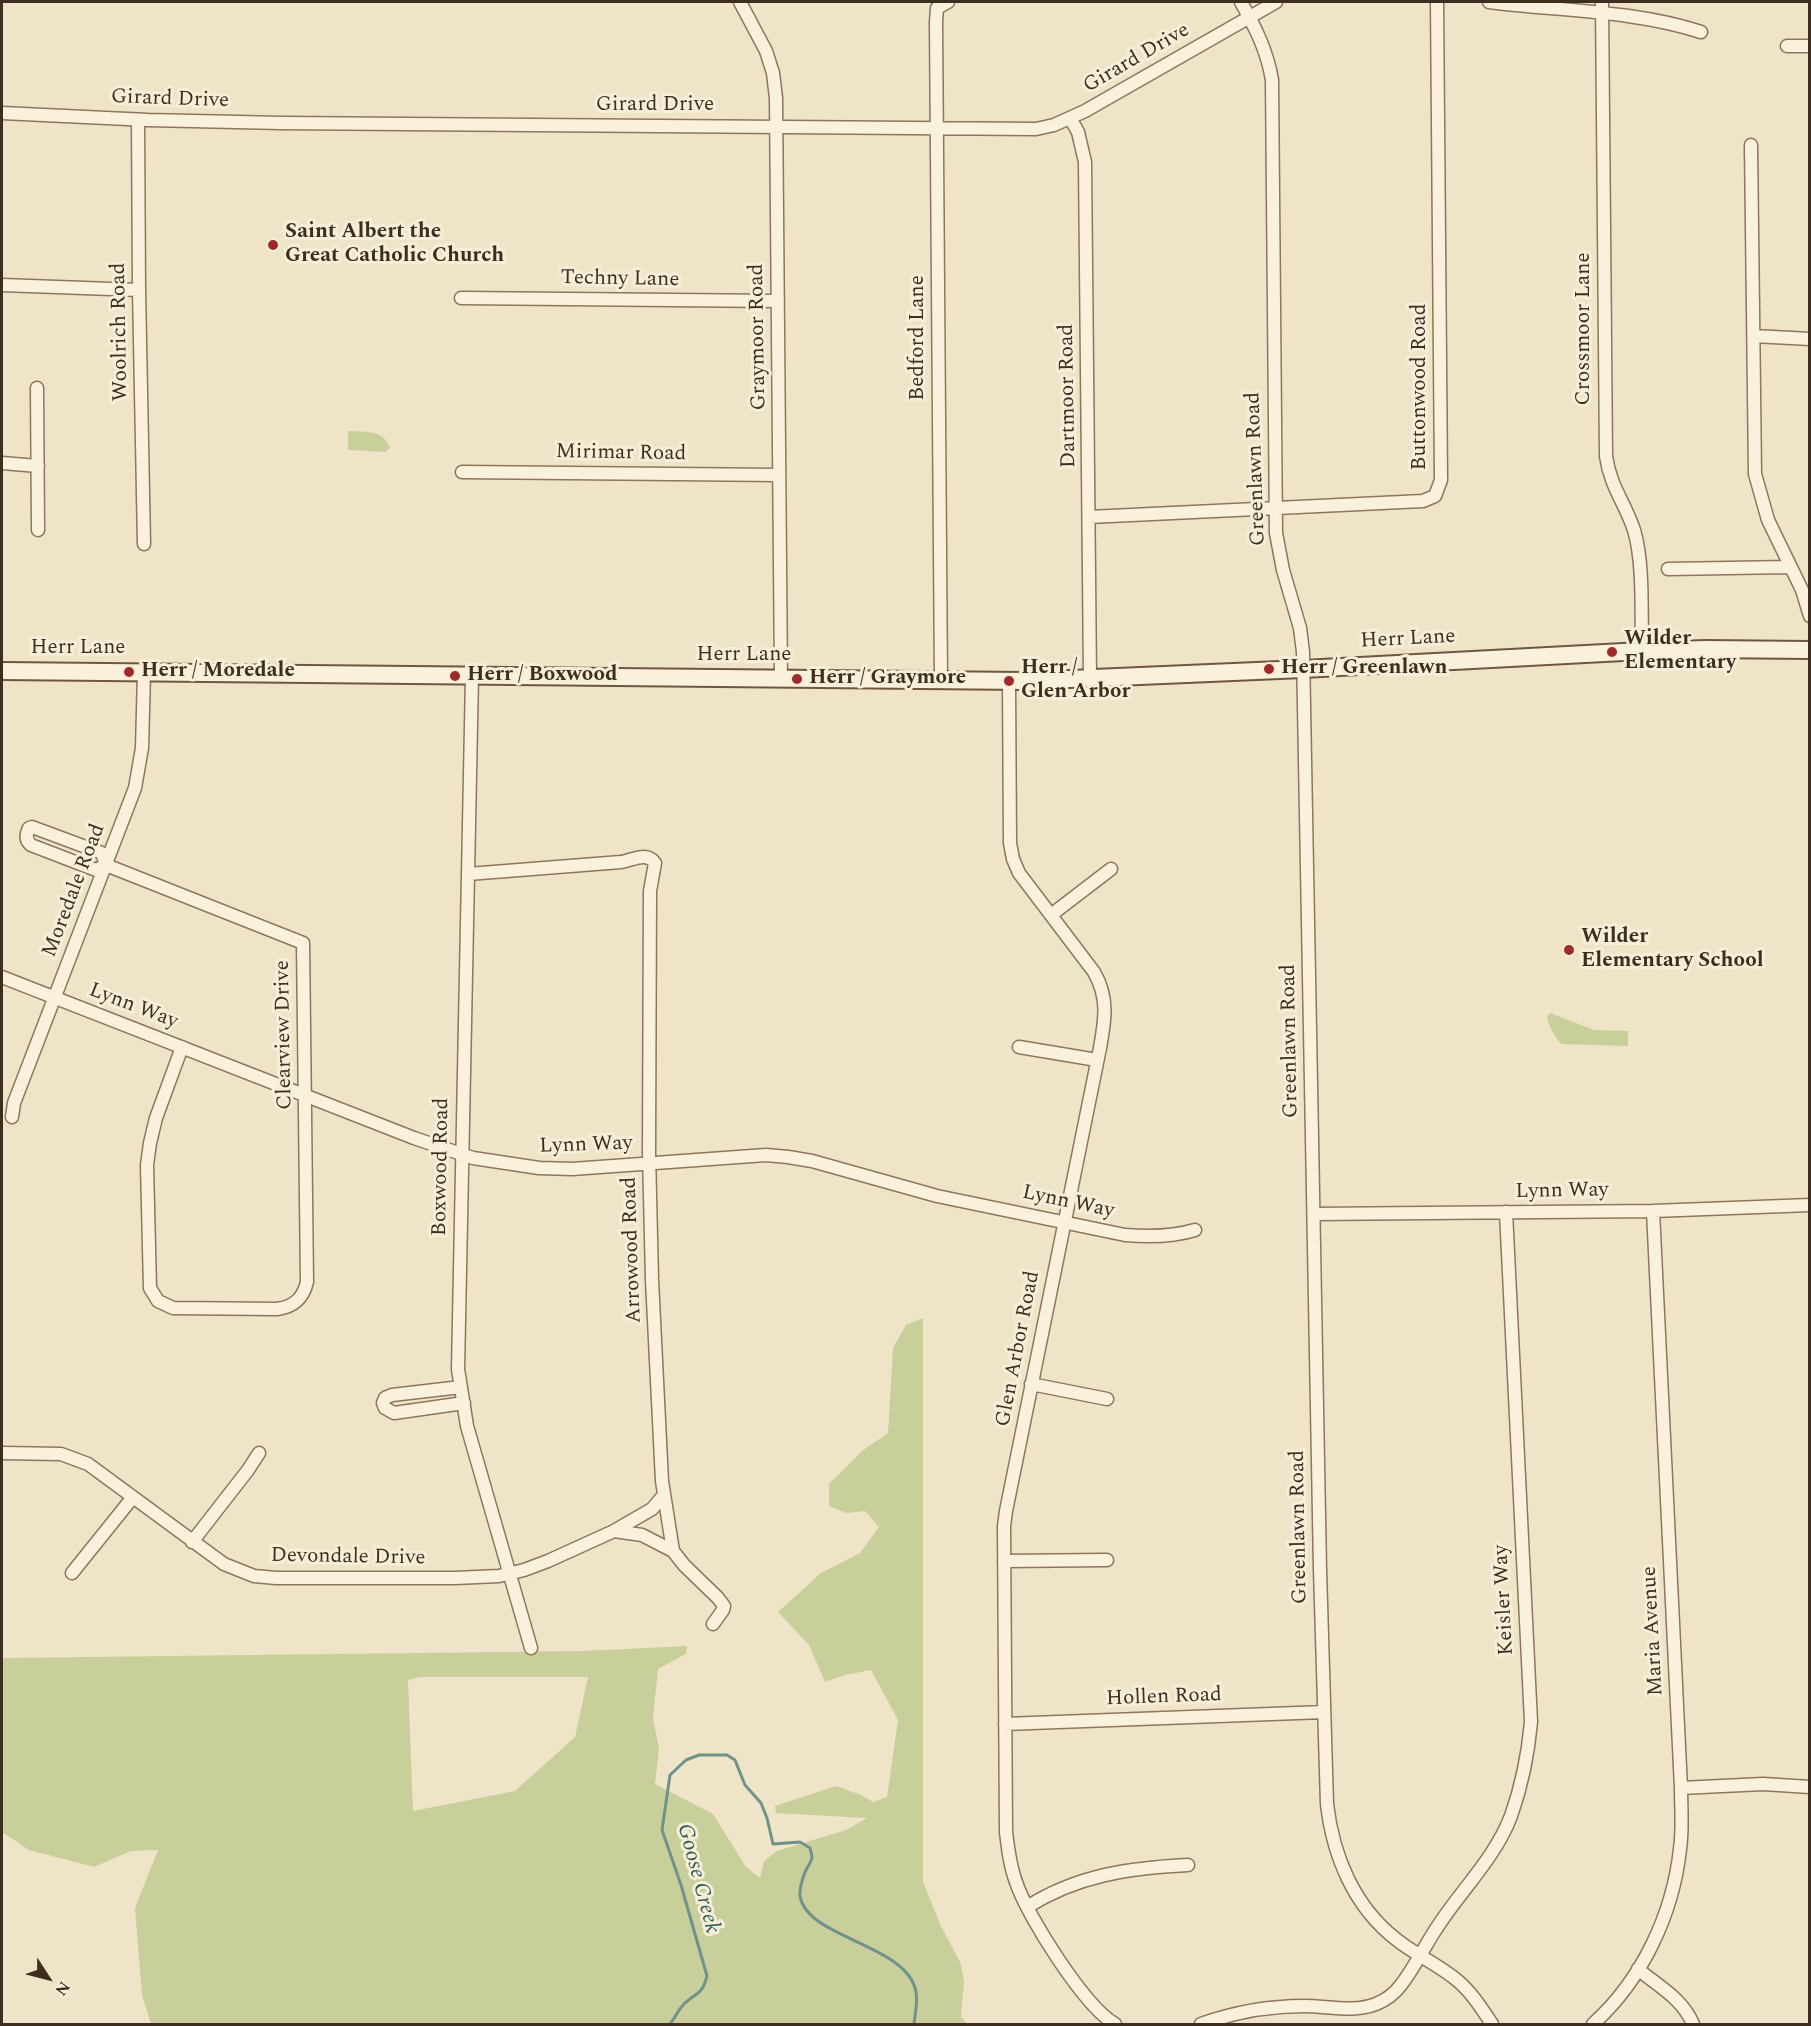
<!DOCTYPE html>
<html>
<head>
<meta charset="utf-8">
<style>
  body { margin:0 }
  #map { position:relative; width:1811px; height:2026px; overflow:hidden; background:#f0e4c8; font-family:Spectral,serif }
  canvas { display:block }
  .frame { position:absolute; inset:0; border:3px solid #3d2e20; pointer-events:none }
  .north { position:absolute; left:18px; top:1948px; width:60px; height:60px; -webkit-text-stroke:4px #f7eed8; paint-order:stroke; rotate:126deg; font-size:16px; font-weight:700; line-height:24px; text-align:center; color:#3d2e20 }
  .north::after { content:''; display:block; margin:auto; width:21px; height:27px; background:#3d2e20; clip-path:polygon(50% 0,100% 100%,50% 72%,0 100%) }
</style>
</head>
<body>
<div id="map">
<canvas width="1811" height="2026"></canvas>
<div class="frame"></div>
<div class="north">N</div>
</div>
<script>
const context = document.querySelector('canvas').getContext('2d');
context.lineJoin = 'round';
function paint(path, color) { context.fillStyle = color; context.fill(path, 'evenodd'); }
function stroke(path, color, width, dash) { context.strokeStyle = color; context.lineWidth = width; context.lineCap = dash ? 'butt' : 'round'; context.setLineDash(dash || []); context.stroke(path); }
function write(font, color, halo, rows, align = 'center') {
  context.font = font + ' Spectral,serif'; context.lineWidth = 6; context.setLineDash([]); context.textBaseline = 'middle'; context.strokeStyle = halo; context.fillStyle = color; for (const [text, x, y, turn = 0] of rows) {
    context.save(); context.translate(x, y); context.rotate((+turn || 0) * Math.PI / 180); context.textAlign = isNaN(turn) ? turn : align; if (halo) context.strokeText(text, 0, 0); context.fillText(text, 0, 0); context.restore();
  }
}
const green = new Path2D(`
  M348 431C365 432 384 429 390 448L385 452 348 450Z
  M1550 1013 1594 1030 1628 1031V1046L1562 1044C1556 1040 1548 1025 1547 1017Z
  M923 1318V1882L941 1926 961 1964 964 1982 961 2016 967 2024H151L142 1995 135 1908 158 1850 131 1851 94 1867 29 1850 2 1832V1658L582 1651 687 1646 686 1654 658 1669 653 1718 659 1749 655 1784 713 1814 746 1867 760 1878 764 1861 777 1851 846 1830 867 1818 776 1813 775 1806 836 1786 861 1795 873 1802 887 1797 898 1720 871 1670 845 1675 825 1682 809 1645 778 1612 821 1573 860 1553 879 1527 865 1511 847 1513 829 1506V1484L862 1451 888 1433 893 1348 906 1325ZM420 1677H588L575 1737 515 1791 413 1811 408 1680Z`);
const stream = new Path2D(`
  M670 2024C675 2018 678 2010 684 2004 696 1992 702 1996 707 1976L681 1885 662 1830 670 1775 686 1760 699 1755H727L735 1760 745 1785 761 1803 767 1818 773 1844 800 1842 810 1848C811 1852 812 1855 812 1858 811 1862 808 1866 806 1870 803 1876 799 1890 800 1896 807 1939 908 1944 916 1992 918 2002 915 2014 914 2024`);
const street = new Path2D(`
  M740 2 766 51 773 73 776 98 781 679
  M1241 2C1255 27 1267 50 1272 80L1276 533 1283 570 1300 628 1303 652 1320 1569 1327 1804C1333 1856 1354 1907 1397 1940 1416 1955 1439 1965 1458 1981 1472 1993 1482 2009 1492 2024
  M1489 2C1559 11 1633 10 1701 32
  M1602 2 1606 456C1610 486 1625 503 1634 530 1644 563 1641 615 1642 651
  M1787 46H1810
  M2 113 148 120 281 123 1036 129 1054 125 1085 111 1276 2
  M1070 118 1078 132 1085 162 1090 678
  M138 120 139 290 144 544
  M1751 145 1755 474 1768 520 1802 590 1810 616
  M2 285 139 290
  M461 298 778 301
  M1754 336 1810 339
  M37 388 38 530
  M2 463 38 466
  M462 472 779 475
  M1089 517 1423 501 1435 496 1441 480 1437 2
  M1668 569 1789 567
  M472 676 458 1369 467 1426 531 1648
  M941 680 936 22 937 8 948 2
  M1009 681 1010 843 1013 859 1019 873 1094 972C1109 998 1105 1020 1100 1048L1006 1511 1004 1526 1006 1832C1008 1849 1010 1866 1016 1882 1027 1916 1085 2007 1115 2024
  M32 827 102 853 106 865 96 870 31 845C25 840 26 834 29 828Z
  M106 865 303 943 307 1282C303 1299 293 1307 277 1309L173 1308 158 1301 150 1288 147 1165 150 1143 156 1118 182 1047
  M468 874 621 862C633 860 647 851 655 863L650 891 649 1153 652 1280 662 1481 673 1551 684 1565 718 1598 724 1606 723 1610 713 1624
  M1051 915 1111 869
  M2 977 414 1138 473 1158 539 1168 572 1169 766 1155 788 1157 812 1161 937 1196 1125 1235C1149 1237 1172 1237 1195 1230
  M1019 1047 1097 1060
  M12 1117 14 1103 135 788 142 748 144 672
  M1314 1214 1653 1211 1810 1205
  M1031 1384 1107 1399
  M461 1387 392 1395 385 1398 383 1403 385 1408 394 1413 464 1403
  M2 1453 61 1454 88 1464 224 1564 254 1576 276 1578H455L499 1576 524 1570 548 1561 614 1531 652 1509 663 1496
  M614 1531 642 1535 673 1551
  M192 1542 248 1470 259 1453
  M1004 1561 1107 1560
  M72 1573 133 1497
  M1005 1724 1324 1712
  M1681 1788 1763 1784 1810 1787
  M1027 1907C1078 1875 1129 1868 1188 1865
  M1638 1969C1659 1987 1682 1998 1693 2024
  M1201 2024C1235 2012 1268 2006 1304 2006 1328 2006 1353 2013 1376 2004 1386 2000 1395 1993 1401 1985 1415 1967 1425 1945 1438 1926 1462 1889 1495 1858 1511 1816 1522 1785 1528 1755 1531 1722L1506 1212
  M1593 2024C1642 1980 1673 1914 1680 1849 1683 1829 1681 1808 1681 1788L1653 1211`);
const secondary = new Path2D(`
  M2 671 1024 681 1303 669 1642 651 1706 649 1810 650`);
const markers = [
  [273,245,6,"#9e2a2b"],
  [1612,652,6,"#9e2a2b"],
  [1269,669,6,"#9e2a2b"],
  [129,672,6,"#9e2a2b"],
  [455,676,6,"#9e2a2b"],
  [797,679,6,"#9e2a2b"],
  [1009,681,6,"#9e2a2b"],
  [1569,950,6,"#9e2a2b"]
];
const streetNames = [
  ["Girard Drive",1137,59,-30],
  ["Girard Drive",170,100,2],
  ["Girard Drive",655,106],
  ["Techny Lane",620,280,1],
  ["Crossmoor Lane",1585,329,-90],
  ["Woolrich Road",121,332,-91],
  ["Graymoor Road",759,337,-91],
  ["Bedford Lane",919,338,-90],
  ["Buttonwood Road",1421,387,-90],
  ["Dartmoor Road",1069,396,-91],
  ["Mirimar Road",621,454,1],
  ["Greenlawn Road",1257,469,-92],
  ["Herr Lane",1408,640,-3],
  ["Herr Lane",78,649],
  ["Herr Lane",744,656],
  ["Moredale Road",75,891,-69],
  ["Lynn Way",133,1007,21],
  ["Clearview Drive",285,1035,-91],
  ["Greenlawn Road",1291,1041,-91],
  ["Lynn Way",586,1146,-2],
  ["Boxwood Road",442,1167,-89],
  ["Lynn Way",1562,1192,-1],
  ["Lynn Way",1068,1203,12],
  ["Arrowood Road",633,1250,-92],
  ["Glen Arbor Road",1019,1349,-79],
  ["Greenlawn Road",1300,1527,-91],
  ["Devondale Drive",348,1558,1],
  ["Keisler Way",1505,1600,-93],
  ["Maria Avenue",1654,1631,-93],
  ["Hollen Road",1164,1698,-2]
];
const poiNames = [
  ["Saint Albert the",285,233],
  ["Great Catholic Church",285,257],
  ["Wilder",1624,640],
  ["Elementary",1624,664],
  ["Herr /",1021,669],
  ["Glen Arbor",1021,693],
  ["Herr / Greenlawn",1281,669],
  ["Herr / Moredale",141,672],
  ["Herr / Boxwood",467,676],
  ["Herr / Graymore",809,679],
  ["Wilder",1581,938],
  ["Elementary School",1581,962]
];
const waterNames = [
  ["Goose Creek",697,1879,75]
];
paint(green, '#c9cf9b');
stroke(stream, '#6f938a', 3);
stroke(street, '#8d765c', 15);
stroke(secondary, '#6f573f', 20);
stroke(street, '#faf1dc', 12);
stroke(secondary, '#faf1dc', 16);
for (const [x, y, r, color] of markers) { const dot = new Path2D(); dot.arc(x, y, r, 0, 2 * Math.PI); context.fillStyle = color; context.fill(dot); stroke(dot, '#f7eed8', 2); }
write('21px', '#3d2e20', '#f7eed8', streetNames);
write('bold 21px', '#3d2e20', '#f7eed8', poiNames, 'left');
write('italic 22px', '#2f5d5a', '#f7eed8', waterNames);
</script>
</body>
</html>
